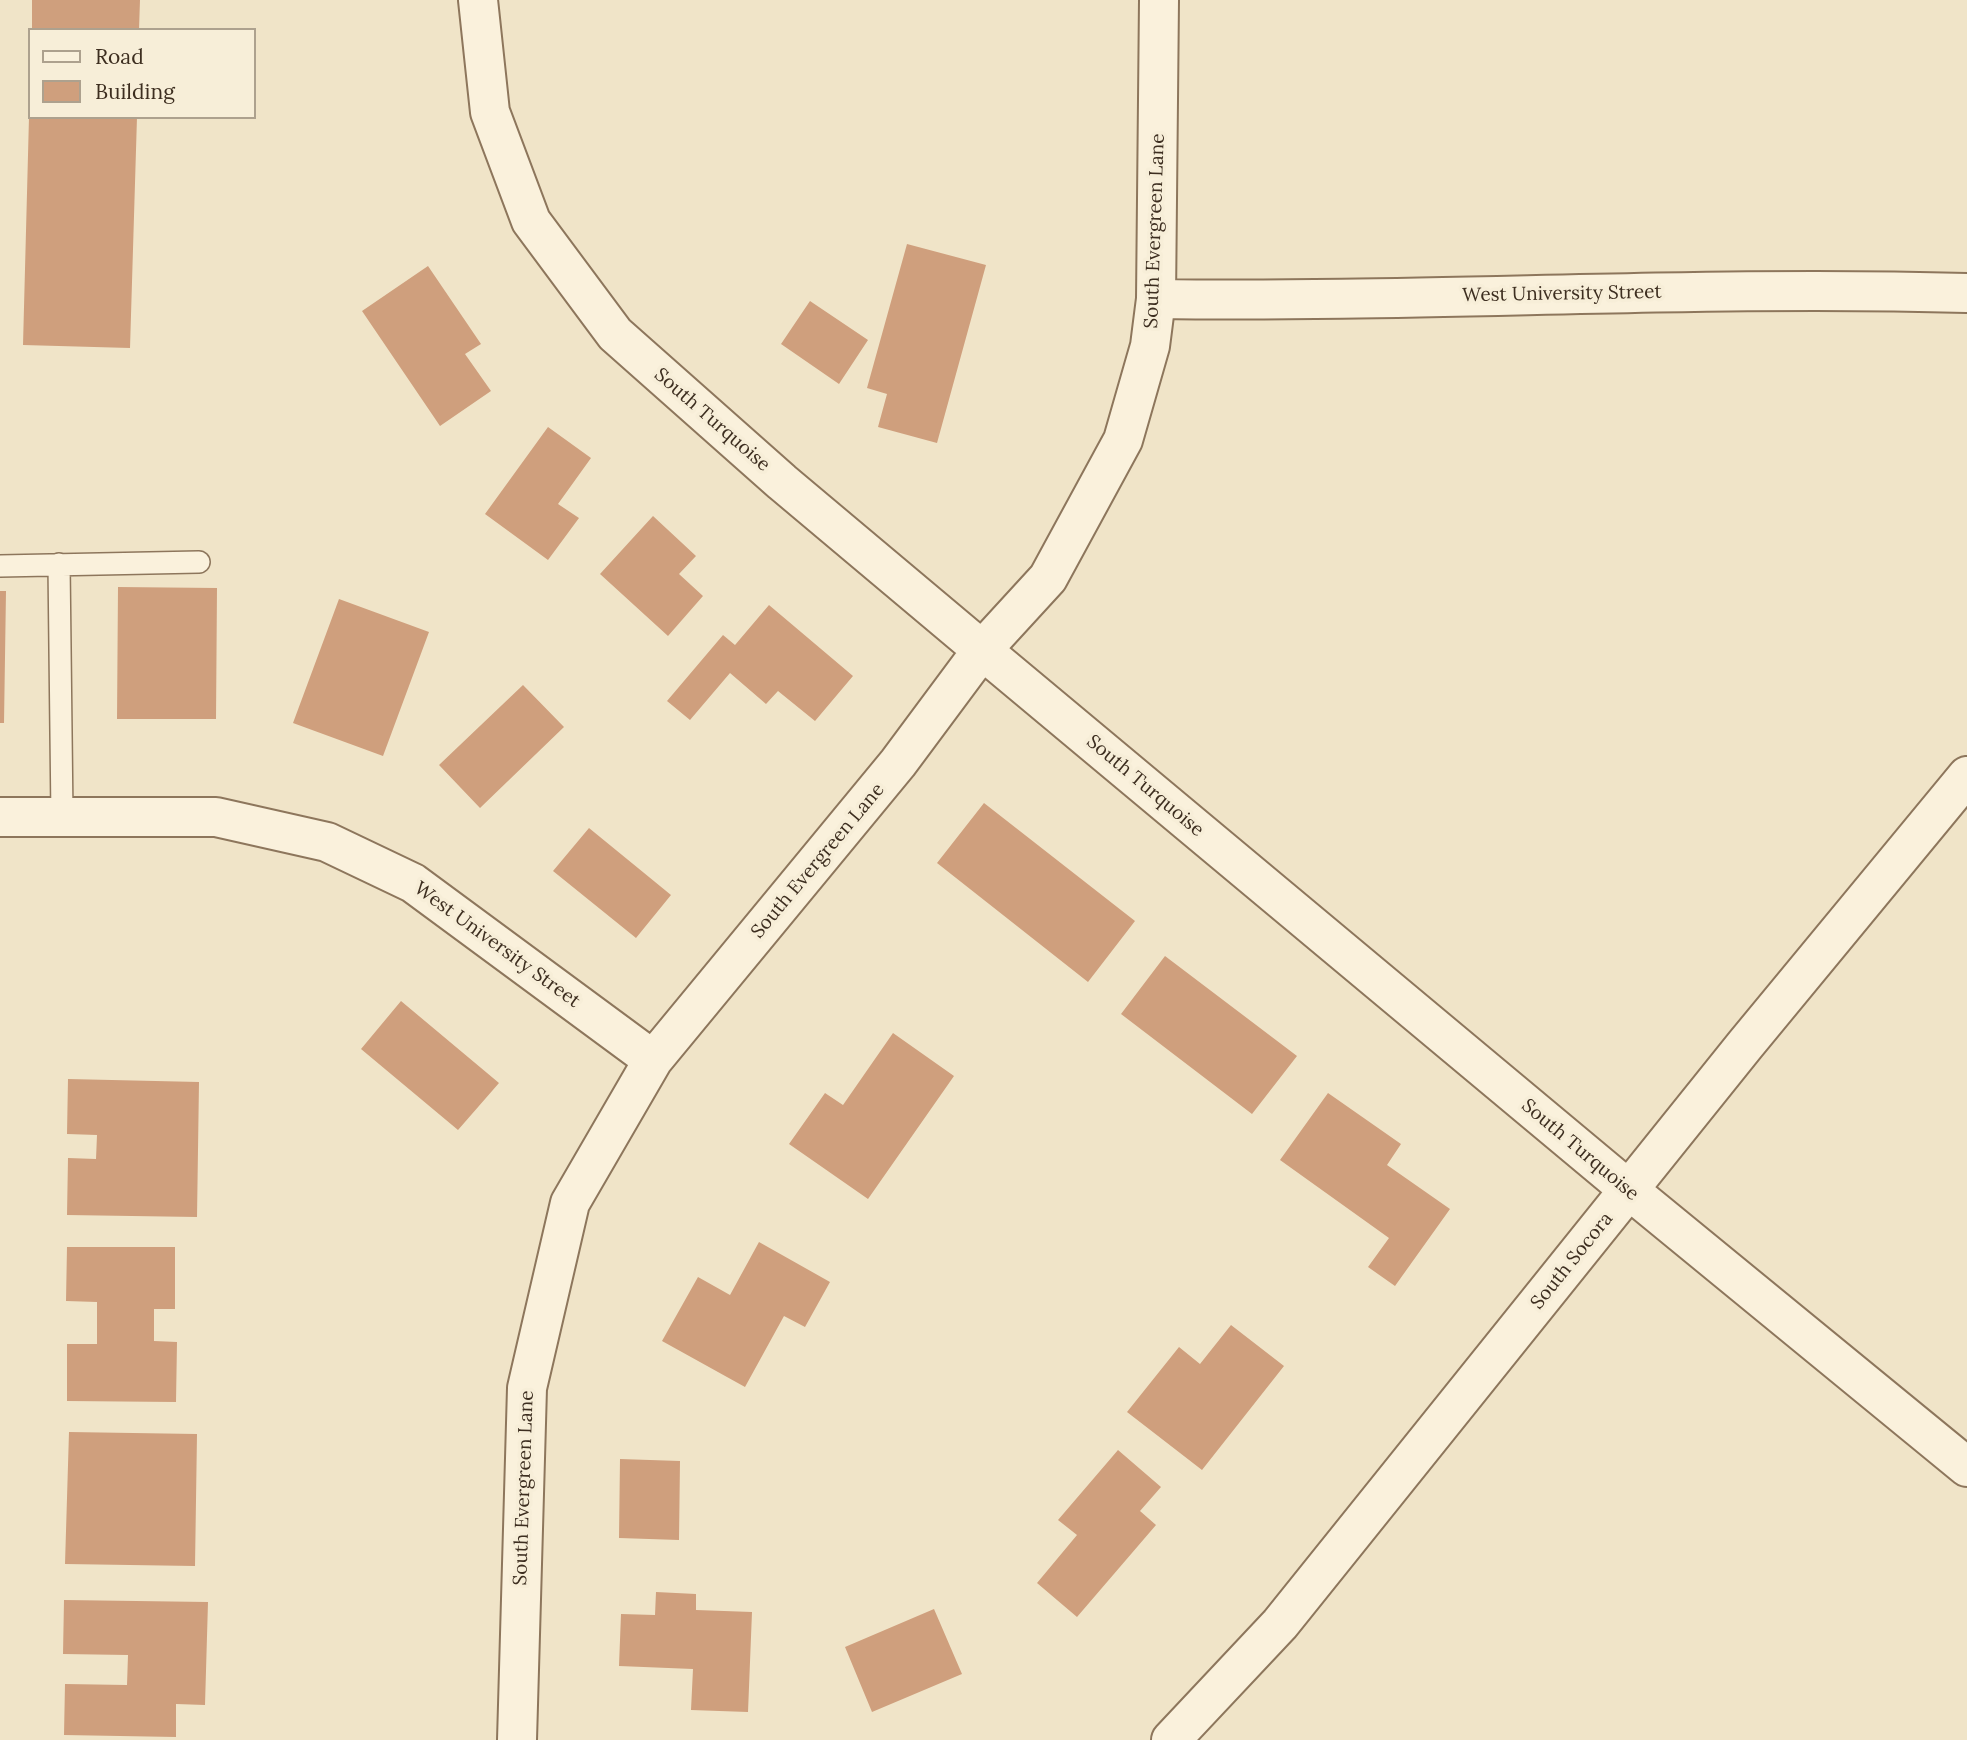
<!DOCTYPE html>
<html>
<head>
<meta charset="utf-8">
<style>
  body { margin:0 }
  #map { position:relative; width:1967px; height:1740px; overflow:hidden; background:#f0e4c8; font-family:Lora,serif }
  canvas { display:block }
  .legend { position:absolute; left:28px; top:28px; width:228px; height:91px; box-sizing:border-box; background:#f7eed8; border:2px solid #ada18e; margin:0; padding:9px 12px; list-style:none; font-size:21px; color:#3d2e20 }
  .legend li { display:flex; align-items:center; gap:14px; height:35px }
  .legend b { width:35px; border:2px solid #ada18e }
</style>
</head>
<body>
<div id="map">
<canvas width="1967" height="1740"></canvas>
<ul class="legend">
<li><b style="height:9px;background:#faf1dc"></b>Road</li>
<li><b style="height:19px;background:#cf9f7d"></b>Building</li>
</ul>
</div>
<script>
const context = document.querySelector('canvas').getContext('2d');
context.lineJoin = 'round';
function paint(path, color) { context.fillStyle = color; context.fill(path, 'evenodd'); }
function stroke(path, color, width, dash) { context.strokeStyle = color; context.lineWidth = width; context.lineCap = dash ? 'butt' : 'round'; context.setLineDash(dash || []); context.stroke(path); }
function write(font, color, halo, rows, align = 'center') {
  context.font = font + ' Lora,serif'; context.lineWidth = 7; context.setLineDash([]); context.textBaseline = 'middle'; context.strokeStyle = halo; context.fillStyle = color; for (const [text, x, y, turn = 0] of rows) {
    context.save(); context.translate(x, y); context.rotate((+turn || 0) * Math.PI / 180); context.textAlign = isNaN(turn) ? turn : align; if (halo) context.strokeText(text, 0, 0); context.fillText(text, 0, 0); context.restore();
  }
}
const building = new Path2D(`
  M32 0H140L139 30H32Z
  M29 117H137L130 348 23 345Z
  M907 244 986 265 937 443 878 427 887 394 867 388Z
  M428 266 481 344 465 354 491 391 440 426 362 311Z
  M810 301 868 340 839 384 781 344Z
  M548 427 591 458 558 504 579 518 548 560 485 514Z
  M653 516 696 556 679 574 703 596 668 636 600 574Z
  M118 587 217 588 216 719H117Z
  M0 591H6L4 723H0Z
  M339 599 429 632 383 756 293 723Z
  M769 605 853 676 815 721 778 691 766 704 730 673 690 720 667 701 723 635 735 645Z
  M523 685 564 727 480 808 439 765Z
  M984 803 1135 921 1088 982 937 863Z
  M589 828 671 895 636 938 553 871Z
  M1165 956 1297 1056 1252 1114 1121 1014Z
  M401 1001 499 1083 458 1130 361 1049Z
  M893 1033 954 1076 868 1199 789 1144 825 1093 843 1105Z
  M68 1079 199 1082 197 1217 67 1215 68 1158 96 1159 97 1135 67 1134Z
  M1328 1093 1401 1144 1387 1165 1450 1209 1395 1286 1368 1267 1389 1238 1280 1160Z
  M759 1242 830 1282 805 1327 784 1316 745 1387 662 1341 698 1277 730 1295Z
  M67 1247H175V1309H154V1341L177 1342 176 1402 67 1401V1344H97V1302L66 1301Z
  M1231 1325 1284 1366 1202 1470 1127 1412 1179 1347 1200 1364Z
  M69 1432 197 1434 195 1566 65 1564Z
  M1118 1450 1161 1487 1140 1511 1156 1525 1077 1617 1037 1583 1077 1535 1058 1520Z
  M620 1459 680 1461 679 1540 619 1538Z
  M656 1592 696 1594V1610L752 1612 748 1712 691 1710 693 1669 619 1666 621 1614 655 1615Z
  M64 1600 208 1602 205 1705 176 1704V1737L64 1735 65 1684 127 1685 128 1655 63 1654Z
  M934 1609 962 1674 872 1712 845 1647Z`);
const lane = new Path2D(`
  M59 564 62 817
  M0 566 199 562`);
const street = new Path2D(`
  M478 0 490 112 531 221 615 334 782 482 982 650 1629 1190 1967 1467
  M1156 299C1426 303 1697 285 1967 293
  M0 817H216L327 842 413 883 653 1060
  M517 1740 527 1388 570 1203 653 1060 898 763 982 650 1048 578 1123 440 1150 346 1156 299 1159 0
  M1171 1740 1280 1624 1745 1045 1967 776`);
const streetNames = [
  ["South Evergreen Lane",1155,231,-88],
  ["West University Street",1562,294,-1],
  ["South Turquoise",712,420,41],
  ["South Turquoise",1145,786,40],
  ["South Evergreen Lane",818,861,-50],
  ["West University Street",497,945,36],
  ["South Turquoise",1580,1150,40],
  ["South Socora",1572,1261,-51],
  ["South Evergreen Lane",524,1488,-88]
];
paint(building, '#cf9f7d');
stroke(lane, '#8d765c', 24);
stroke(street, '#8d765c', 42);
stroke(lane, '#faf1dc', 21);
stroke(street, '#faf1dc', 38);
write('19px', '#3d2e20', '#f7eed8', streetNames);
</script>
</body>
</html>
